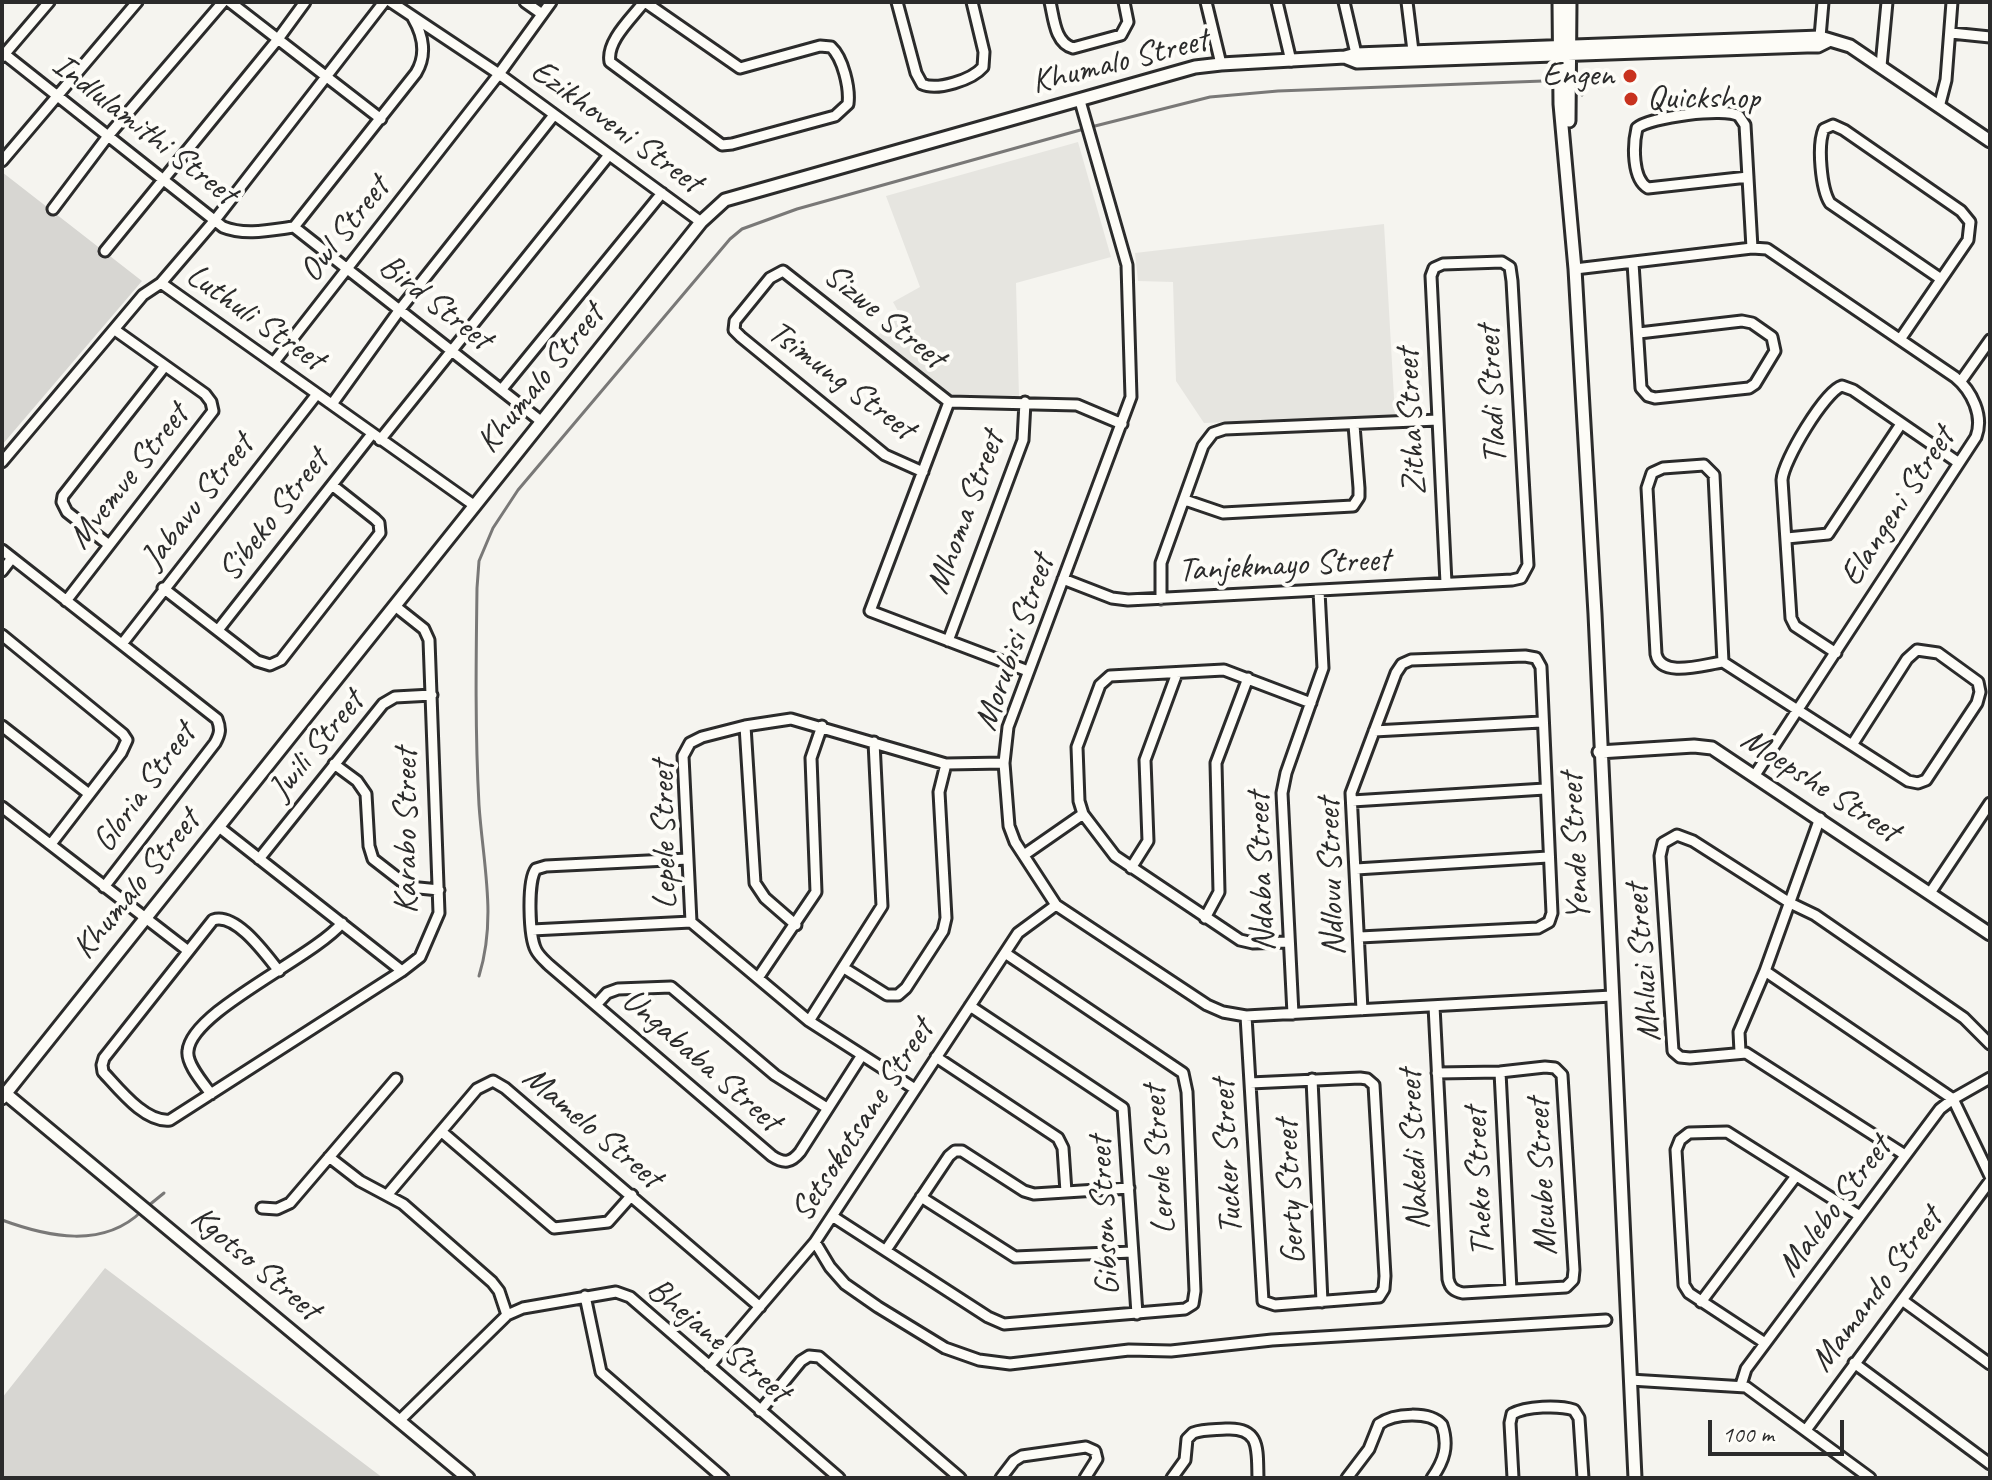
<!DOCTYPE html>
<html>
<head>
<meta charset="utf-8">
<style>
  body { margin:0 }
  #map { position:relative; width:1992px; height:1480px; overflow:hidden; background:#f5f4ef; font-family:Caveat,sans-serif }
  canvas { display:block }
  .frame { position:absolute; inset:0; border:4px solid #2b2b2b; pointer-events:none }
  .scale { position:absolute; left:1708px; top:1420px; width:136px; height:36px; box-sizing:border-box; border:4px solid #2b2b2b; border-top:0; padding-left:10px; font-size:24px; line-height:28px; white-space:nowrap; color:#2b2b2b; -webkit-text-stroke:6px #fdfcf7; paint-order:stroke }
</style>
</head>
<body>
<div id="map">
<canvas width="1992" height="1480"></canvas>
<div class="frame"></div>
<div class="scale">100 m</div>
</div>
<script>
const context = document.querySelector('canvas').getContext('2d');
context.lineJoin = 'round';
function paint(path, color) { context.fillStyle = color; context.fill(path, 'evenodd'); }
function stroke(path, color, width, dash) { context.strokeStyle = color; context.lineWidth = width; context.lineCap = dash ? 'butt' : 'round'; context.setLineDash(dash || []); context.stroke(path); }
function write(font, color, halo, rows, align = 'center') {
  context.font = font + ' Caveat,sans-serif'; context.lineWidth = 8; context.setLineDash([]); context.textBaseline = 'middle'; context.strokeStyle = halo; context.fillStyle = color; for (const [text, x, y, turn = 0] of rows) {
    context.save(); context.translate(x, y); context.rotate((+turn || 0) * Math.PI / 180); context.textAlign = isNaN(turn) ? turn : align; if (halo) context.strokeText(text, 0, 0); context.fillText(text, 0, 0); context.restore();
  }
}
const built = new Path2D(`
  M1078 142 1111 257 1016 283 1019 397 951 399 878 336 898 311 893 302 920 287 886 196Z
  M1384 224 1395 415 1204 423 1176 381 1173 282 1138 281 1135 253Z`);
const green = new Path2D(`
  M2 172 142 281 2 445Z
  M105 1268 383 1478H2V1398Z`);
const stream = new Path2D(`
  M1572 83 1582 95
  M1091 127 1210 97 1278 91 1543 81
  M479 976C497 918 483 864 479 805 475 733 476 660 477 588L479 561 493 528 518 490 730 239 742 229 797 209 1084 129
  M148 1206 164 1193
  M2 1220C48 1237 103 1249 142 1211`);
const minor = new Path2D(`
  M230 2 381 119
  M391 2 499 74 701 222
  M525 2 542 14
  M644 2C632 18 606 41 610 62L722 145 732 144 835 116 848 104C850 88 843 58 831 47L820 46 740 68 645 2
  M897 2 916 73 922 84C937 91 972 80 983 67L984 52 972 2
  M1050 2C1054 19 1055 43 1073 48L1121 35 1128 22 1124 2
  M1206 2 1221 64
  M1277 2 1291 61
  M1344 2 1357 58
  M1407 2 1413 51
  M1951 33 1990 37
  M1820 37 1823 2
  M2 52 223 227C245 236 271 230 294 227L416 73C427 55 423 35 413 18
  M2 57 49 2
  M1881 66 1887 2
  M1080 101 1127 265 1131 397 1008 727 1004 763 1009 826 1015 842 1056 905 1207 1005 1223 1012 1246 1016 1612 996
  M1939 107 1946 80 1952 2
  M2 161 137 2
  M1748 177 1648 188C1632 179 1633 145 1637 128 1650 117 1725 107 1739 116L1745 125 1752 248
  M53 209 108 136 223 2
  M294 227 542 422
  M105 251 278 39 305 2
  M1633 263 1641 388 1648 396 1655 398 1749 388 1755 384 1775 351 1772 337 1752 323 1742 321 1639 333
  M1575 269 1752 248 1767 249 1955 377C1972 391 1984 416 1976 437L1755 775
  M161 283 475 506
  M1901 338 1968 240 1970 222 1961 211 1844 130 1833 125 1824 129C1817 145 1821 189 1830 203L1941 279
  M275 361 499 74 551 2
  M1961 381 1990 340
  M502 389 662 193
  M949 402 870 611 1028 671
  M949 402 1077 405 1122 424
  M332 404 401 308 554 115
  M380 440 609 155
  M2 462 143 295 161 283 215 220 384 2
  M923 472 885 455 741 337 734 330 735 321 770 278 783 271 949 402
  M1185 500 1223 513 1353 506 1359 497V488L1354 425
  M1787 538 1828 534 1901 424
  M109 545 67 512 62 502 63 496 165 366
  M2 550 217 719C221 729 220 734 215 743L104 887
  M2 571 12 558
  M1063 579 1112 598 1128 600 1512 580 1521 578 1528 565 1512 281 1510 267 1502 262 1443 264 1434 268 1431 276 1446 583
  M163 588 257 661 270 665 281 660 380 533 379 523 375 519 332 485
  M1161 599V563L1203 446 1213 433 1225 429 1438 420
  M66 601 213 411 211 402 205 394 115 330
  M218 630 372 434
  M2 635 123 734 127 740 121 753 51 844
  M948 641 1023 440 1025 402
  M122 644 317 394
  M1836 653 1795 626 1791 618 1782 480C1783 461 1825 391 1842 386L1853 390 1959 463
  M1723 662 1714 475 1704 465 1663 468 1652 473 1647 488 1656 654C1661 679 1705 664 1723 662L1908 781 1918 783 1926 780 1977 703 1980 692 1978 682 1938 653 1917 650 1907 659 1852 745
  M2 726 89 794
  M745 726 755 883 765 898 796 925
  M1374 731 1541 722
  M334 764 357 781 366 794 369 846 373 859 409 887 439 890
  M1352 801 1545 789
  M2 807 187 950
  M219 827 402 971
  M1024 855 1083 814
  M259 859 383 704 395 697 432 695
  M688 859 546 866 536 869C527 881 529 937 536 950 539 956 544 960 549 965L772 1156C784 1164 791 1163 800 1152L862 1055
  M1131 868 1148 841 1145 760 1177 673
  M1356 869 1548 857
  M1930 893 1990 803
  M1205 918 1219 892 1216 763 1248 678
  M532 930 691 922
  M1360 937 1538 928 1549 922 1552 913 1541 667 1536 658 1525 656 1411 660 1402 664 1396 673 1351 793 1362 1010
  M1289 942 1253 943 1240 940 1115 856 1083 814 1079 801 1077 747 1100 685 1110 676 1224 670 1311 703
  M844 968 887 995H898L906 988 943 931 946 918 939 792 946 764
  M279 971C266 955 236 912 213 920L104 1058 102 1065 103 1072C119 1089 145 1123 170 1120L402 971 420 957 439 913 429 640 424 629 395 606
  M1765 971 1953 1099 1990 1176
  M758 978 816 892 811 758 822 726
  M596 1005 607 993 618 989 671 987 775 1075 827 1108
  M970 1006 1123 1108 1137 1314
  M1434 1006 1448 1279C1450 1288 1454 1291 1463 1293L1566 1287 1573 1280 1574 1270 1562 1075 1555 1068 1545 1067 1500 1072 1437 1073
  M1293 1014 1282 793 1286 773 1323 668 1319 591
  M1246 1016 1263 1301 1275 1305 1379 1297 1384 1289 1385 1276 1374 1085 1367 1079 1360 1078 1250 1083
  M809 1021 882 906 874 742
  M1740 1052 1739 1032 1765 971 1820 818
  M936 1057 1058 1138 1063 1148 1066 1192
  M1500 1072 1511 1290
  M1312 1079 1322 1302
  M915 1089 809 1021 691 922 683 756 690 743 702 737 745 726 791 719 946 764 1004 763
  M211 1094C204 1084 186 1064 188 1051 191 1011 313 958 342 923
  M442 1132 554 1228 608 1222 632 1195
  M1905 1155 1746 1053 1690 1058 1680 1057 1673 1051 1660 856 1663 843 1677 835 1693 841 1790 903 1815 915 1964 1018 1990 1044
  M329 1157 360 1181 403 1204 492 1282 499 1291 507 1315
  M388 1194 477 1089 493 1081 505 1088 760 1307
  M921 1197 1015 1257 1132 1252
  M262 1208 277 1209 290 1203 396 1079
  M832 1216 988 1317 1004 1324 1185 1309 1193 1304 1195 1291 1187 1092 1183 1073 1005 953
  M815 1242 830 1267 845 1284 878 1307 945 1348 979 1360 1010 1364 1129 1350 1171 1351 1272 1340 1606 1320
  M886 1250 949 1156 955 1151H962L1024 1191 1034 1194 1129 1188
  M585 1296 601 1372 723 1478
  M1902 1300 1990 1364
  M1701 1302 1796 1176
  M1765 1343 1689 1293 1684 1285 1676 1150 1680 1140 1689 1133 1727 1132 1860 1216
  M1854 1363 1990 1464
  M709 1366 815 1242 1018 933 1056 905
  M1630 1380 1746 1387 1870 1478
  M1741 1385 1746 1369 1940 1109 1953 1099 1990 1078
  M760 1411 801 1361 809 1356 819 1357 960 1478
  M399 1421 507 1315 523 1308 616 1292 630 1297 839 1478
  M1806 1430 1990 1181
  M1001 1478 1014 1461 1022 1456 1086 1447 1095 1451 1097 1459 1085 1478
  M1172 1478 1185 1460 1187 1439 1193 1433C1204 1429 1215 1430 1226 1429 1261 1427 1257 1450 1258 1478
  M1347 1478 1369 1449 1379 1424C1394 1413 1430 1411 1442 1425 1449 1446 1444 1461 1432 1478
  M1513 1478 1510 1423 1512 1414C1526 1406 1559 1405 1574 1410L1579 1418 1583 1478`);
const tertiary = new Path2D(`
  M1559 2 1560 104 1575 269 1595 614 1635 1478
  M1347 58 1357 62 1807 46H1818L1828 41
  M1569 121 1570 2
  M1599 752 1694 746 1712 748 1990 934
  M6 1094 468 1478
  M2 1098 701 222 725 200 1195 67 1221 64 1345 57 1356 54 1820 37 1850 46 1990 141`);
const markers = [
  [1630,76,8,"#c8321e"],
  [1631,99,8,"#c8321e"]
];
const streetNames = [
  ["Khumalo Street",1120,62,-14],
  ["Ezikhoveni Street",616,127,36],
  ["Indlulamithi Street",144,130,38],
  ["Owl Street",345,230,-52],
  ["Bird Street",435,303,38],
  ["Sizwe Street",884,317,39],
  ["Luthuli Street",255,318,35],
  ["Khumalo Street",541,379,-51],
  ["Tsimung Street",841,381,37],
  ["Tladi Street",1493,395,-93],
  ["Zitha Street",1412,422,-93],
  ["Mvemve Street",129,477,-52],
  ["Jabavu Street",198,502,-52],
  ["Elangeni Street",1898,507,-57],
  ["Mhoma Street",966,513,-70],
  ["Sibeko Street",274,516,-52],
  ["Tanjekmayo Street",1284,566,-3],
  ["Morubisi Street",1015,643,-71],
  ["Jwili Street",317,746,-51],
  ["Moepshe Street",1820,786,33],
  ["Gloria Street",145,788,-54],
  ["Karabo Street",407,831,-90],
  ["Lepele Street",665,835,-91],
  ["Yende Street",1576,847,-93],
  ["Ndaba Street",1262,872,-92],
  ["Ndlovu Street",1332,877,-92],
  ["Khumalo Street",137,885,-51],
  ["Mhluzi Street",1644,963,-95],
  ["Ungababa Street",701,1061,41],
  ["Setsokotsane Street",863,1121,-57],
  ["Mamelo Street",592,1128,40],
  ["Nakedi Street",1415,1150,-93],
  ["Tucker Street",1228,1157,-93],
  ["Lerole Street",1160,1160,-94],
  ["Mcube Street",1543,1177,-93],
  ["Theko Street",1480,1182,-93],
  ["Gerty Street",1291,1192,-93],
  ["Malebo Street",1835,1207,-53],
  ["Gibson Street",1105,1216,-93],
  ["Kgotso Street",255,1264,40],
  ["Mamando Street",1877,1290,-53],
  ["Bhejane Street",718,1341,40]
];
const poiNames = [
  ["Engen",1614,76],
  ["Quickshop",1647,99,"left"]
];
paint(built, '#e6e5e0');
paint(green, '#d7d6d2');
stroke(stream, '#797877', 3);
stroke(minor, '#2b2b2b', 15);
stroke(tertiary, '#2b2b2b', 17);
stroke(minor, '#fdfcf7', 9);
stroke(tertiary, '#fdfcf7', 11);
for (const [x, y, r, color] of markers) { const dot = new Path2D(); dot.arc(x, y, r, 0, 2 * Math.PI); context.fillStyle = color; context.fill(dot); stroke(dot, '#fdfcf7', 3); }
write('34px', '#2b2b2b', '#fdfcf7', streetNames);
write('34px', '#2b2b2b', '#fdfcf7', poiNames, 'right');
</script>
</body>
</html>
